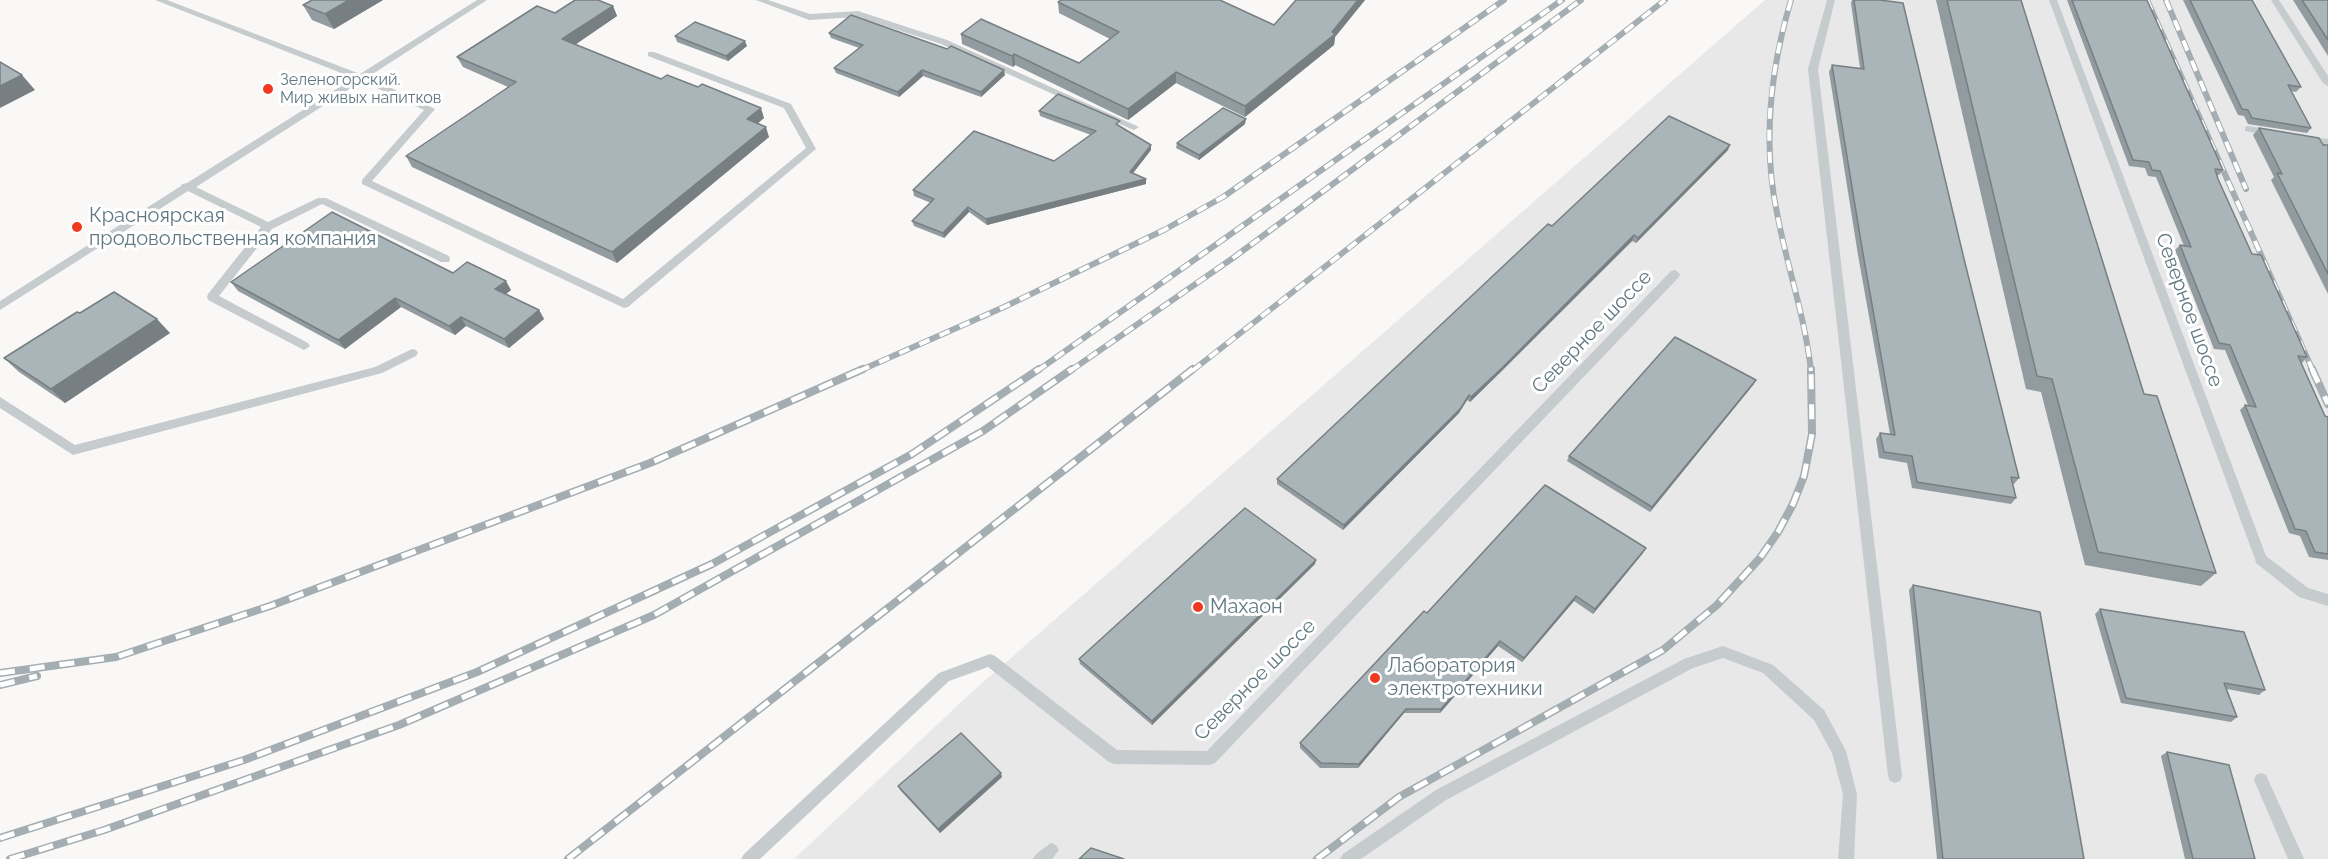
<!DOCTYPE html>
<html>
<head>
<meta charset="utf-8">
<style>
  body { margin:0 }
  canvas { display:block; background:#f9f8f6 }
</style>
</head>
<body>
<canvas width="2328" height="859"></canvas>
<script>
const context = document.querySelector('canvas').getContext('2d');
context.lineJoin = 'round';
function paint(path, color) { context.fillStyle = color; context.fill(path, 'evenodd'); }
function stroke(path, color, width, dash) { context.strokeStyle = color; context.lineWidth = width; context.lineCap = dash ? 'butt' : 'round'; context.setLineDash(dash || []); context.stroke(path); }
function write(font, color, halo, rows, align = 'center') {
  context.font = font + ' Raleway,sans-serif'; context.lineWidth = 6; context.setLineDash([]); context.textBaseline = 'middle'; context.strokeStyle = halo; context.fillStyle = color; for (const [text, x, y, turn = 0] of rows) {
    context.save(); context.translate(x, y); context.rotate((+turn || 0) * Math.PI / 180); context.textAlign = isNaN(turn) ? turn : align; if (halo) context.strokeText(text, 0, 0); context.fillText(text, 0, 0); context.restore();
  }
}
const built = new Path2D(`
  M1765 0H2328V859H794L973 691Z`);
const service = new Path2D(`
  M155 0H167L360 74 477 0H487L368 77 435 109 372 181 623 299 806 148 784 108 648 56V52H654L791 104 816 149 628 307 624 308 362 184V180L424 110 362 81 196 187 268 222 318 198H326L449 256 450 259 449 262H441L322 204 272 229 219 296 308 343 310 346 304 350 208 300 207 297 208 294 261 227 188 191 0 310V301L181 186 182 184 187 183 354 78Z
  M756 0H768L810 14 858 11 947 40 1139 127 1134 130 1131 129 941 44 857 17 809 20Z
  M1827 0H1835L1818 69 1902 776 1900 781 1895 783 1890 781 1888 776 1808 69Z
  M2049 0H2057L2266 556 2308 588 2328 594V606L2299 597 2256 563 2255 559Z
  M2271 0H2279L2328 76V86L2323 83Z
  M2248 126 2273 130 2278 133 2273 136 2245 131V127Z
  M2305 136 2328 139V145L2302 141V137Z
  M1675 270 1680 274 1679 277 1215 763 1210 765 1114 764 1109 762 988 667 949 681 760 859H741L744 854 939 673 990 654 995 656 1117 750 1207 751 1671 271Z
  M412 349 416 350 418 353 416 356 382 373 73 455 0 408V397L75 445 375 367Z
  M1723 646 1773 665 1824 710 1846 751 1857 794 1854 859H1838L1843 794 1832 753 1814 720 1763 673 1723 658 1693 668 1446 800 1361 859H1340L1343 854 1436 790 1684 659Z
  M2261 773 2266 775 2304 859H2288L2254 780 2256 775Z
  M1051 843 1056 845 1059 850 1052 859H1033L1036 854Z`);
const railFar1 = new Path2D(`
  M1791 0C1770 71 1762 141 1777 213 1787 267 1805 316 1811 371
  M2147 0 2313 371
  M2166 0 2246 189
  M859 371 1004 307 1164 230 1223 197 1504 0
  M1037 371 1562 0
  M1070 371 1233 258 1581 0
  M1192 371 1665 0`);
const rail = new Path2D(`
  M2312 369 2328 404
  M0 673 116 657 270 606 650 463 863 369
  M0 685 37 676
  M0 838 244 760 477 672 712 564 912 454 1039 369
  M10 859 104 830 399 725 654 615 983 431 1072 369
  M568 859 1193 369
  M1317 859 1399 797 1663 650 1717 605 1760 558 1778 532 1793 504 1804 476 1812 434 1811 369`);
const wall = new Path2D(`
  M312 0H383L334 29 312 20 303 5Z
  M1296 0H1365L1335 37 1334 45 1245 117 1176 83 1128 120 1015 65 1013 67 962 44 961 34 1079 63 1110 39 1059 13 1058 2 1274 25Z
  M1852 0H1880L1965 263 2019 478 2014 484H2013L2016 498 2011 504 1912 488 1907 463 1879 458 1876 439 1880 433 1890 434 1858 255 1829 72 1832 65 1860 68 1851 3Z
  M1936 0H2021L2144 394 2216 573 2201 586 2085 565 2041 392 2026 389Z
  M2067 0H2147L2223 170 2219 175H2217L2218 179 2252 254 2307 357 2302 363 2301 362 2325 416 2328 417V560L2309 557 2300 536 2289 533 2240 410 2245 405H2248L2225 350 2214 349 2175 250 2180 245 2184 246 2156 177 2148 176 2145 168 2129 166Z
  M2183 0H2252L2301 87 2296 92 2291 91 2311 128 2307 133 2248 124 2244 116 2238 115Z
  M2293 0H2328V56Z
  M613 6 617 16 575 45 661 79 764 118 758 123 769 137 617 263 412 167 406 156 508 87 463 67 457 57 555 13Z
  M829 33 1005 75 981 97 923 76 899 97 836 73 834 68 859 48 831 38Z
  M675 36 747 46 728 61 677 42Z
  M1039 111 1120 127 1151 150 1133 173 1146 179V184L987 225 969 212 944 238 914 226 912 221 931 203 914 196 913 190 1054 161 1091 135 1040 116Z
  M1245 124 1199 160 1176 148 1177 143Z
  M2259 128 2328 145V294L2271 180 2274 177 2253 135Z
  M1728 150 1636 243 1632 241 1500 373 1470 402 1467 400 1459 413 1343 530 1277 484V479L1552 226Z
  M453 273 511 290 506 294 539 310 544 319 509 348 466 326 455 335 401 307 345 349 238 291 231 282Z
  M80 313 170 333 65 403 19 372 4 358Z
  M1756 380 1753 385 1650 512 1567 461 1569 456Z
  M1643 553 1593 614 1574 601 1522 662 1498 646 1440 713H1404L1358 768H1320L1300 748V743Z
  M1315 564 1152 725 1080 664 1079 659Z
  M1913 585 2084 859H1937L1909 590Z
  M2100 609 2265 690 2259 695 2227 689 2237 717 2231 722 2121 703 2095 614Z
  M2167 752 2255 859H2185L2161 756Z
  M1002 777 940 833 900 790 898 786Z`);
const shadedWall = new Path2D(`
  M349 0H383L334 29 325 14Z
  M1358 0H1365L1335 37 1334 45 1245 117V106L1332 32Z
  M613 6 617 16 567 50 562 39Z
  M745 41 747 46 728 61 726 56Z
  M1014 54 1015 65 1013 67 1012 56Z
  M922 70 923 76 899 97 898 92Z
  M1004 70 1005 75 981 97V92Z
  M1176 72V83L1128 120V109Z
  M22 75 35 90 0 108V86Z
  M761 108 764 118 750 130 747 119Z
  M1246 119 1245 124 1199 160V155Z
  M766 127 769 137 617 263 612 252Z
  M1151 145V150L1130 177V172Z
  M1730 145 1728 150 1636 243 1638 238Z
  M1146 179V184L987 225 986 219Z
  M968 207 969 212 944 238 943 233Z
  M1634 235 1632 241 1470 402 1471 397Z
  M506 281 511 290 501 298 495 289Z
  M395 298 401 307 345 349 338 340Z
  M539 310 544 319 509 348 504 339Z
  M461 317 466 326 455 335 449 326Z
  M157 319 170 333 65 403 51 389Z
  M1756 380 1753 385 1650 512 1652 507Z
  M1469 395 1467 400 1459 413 1343 530 1344 525Z
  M1646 548 1643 553 1593 614 1595 609Z
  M1316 560 1315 564 1152 725V721Z
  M1576 596 1574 601 1522 662 1524 658Z
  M1500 641 1498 646 1440 713 1441 709Z
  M1406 709 1404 713 1358 768 1359 764Z
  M1001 773 1002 777 940 833 938 829Z`);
const building = new Path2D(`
  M312 0H349L325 14 303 5Z
  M575 0H598L613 6 562 39 661 79 667 75 698 87 702 84 761 108 747 119 766 127 612 252 406 156 516 82 457 57 537 6 555 13Z
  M1061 0H1220L1274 25 1296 0H1358L1332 32 1335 34 1245 106 1176 72 1128 109 1014 54 1012 56 961 34 981 19 1079 63 1119 32 1058 2Z
  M1854 0H1880L1903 3 1965 263 2019 478 2011 477 2016 498 1917 482 1912 456 1884 452 1880 433 1895 435 1862 248 1832 65 1864 69Z
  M1947 0H2021L2144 394 2157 396 2216 573 2098 552 2052 379 2037 376Z
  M2072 0H2147L2223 170 2215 169 2218 179 2252 254 2261 255 2307 357 2298 356 2325 416 2328 417V554L2315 552 2306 531 2295 529 2245 405 2256 407 2230 345 2219 343 2180 245 2191 247 2160 171 2152 170 2149 162 2133 160Z
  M2190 0H2252L2301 87 2288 85 2311 128 2252 118 2248 110 2242 109Z
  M2302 0H2328V40Z
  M851 15 947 49 951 46 1004 70 981 92 922 70 898 92 834 68 863 45 829 33Z
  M695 22 745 41 726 56 675 36Z
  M0 62 22 75 0 86Z
  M1058 94 1120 121 1116 124 1151 145 1130 172 1146 179 986 219 968 207 943 233 912 221 934 199 913 190 974 131 1054 161 1096 131 1039 111Z
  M1223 108 1246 119 1199 155 1177 143Z
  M1669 116 1730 145 1638 238 1634 235 1502 368 1471 397 1469 395 1461 408 1344 525 1277 479 1548 224 1552 226Z
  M2259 128 2319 138 2323 145H2328V274L2277 173 2282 174Z
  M332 212 453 273 467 262 506 281 495 289 539 310 504 339 461 317 449 326 395 298 338 340 231 282Z
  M114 292 157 319 51 389 4 358 77 312 80 313Z
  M1675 337 1756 380 1652 507 1569 456Z
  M1545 485 1646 548 1595 609 1576 596 1524 658 1500 641 1441 709H1406L1359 764 1321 763 1300 743 1424 611 1427 613Z
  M1245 508 1316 560 1152 721 1079 659Z
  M1913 585 2040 612 2084 859H1943Z
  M2100 609 2244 632 2265 690 2224 683 2237 717 2126 698Z
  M961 733 1001 773 938 829 898 786Z
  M2167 752 2229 765 2255 859H2193Z
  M1091 848 1124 859H1079Z`);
const markers = [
  [268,89,6,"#f0391e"],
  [77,227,6,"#f0391e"],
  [1198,607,6,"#f0391e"],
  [1375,678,6,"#f0391e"]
];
const farPoinames = [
  ["Зеленогорский.",280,80],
  ["Мир живых напитков",280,98]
];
const poiNames = [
  ["Красноярская",89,216],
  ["продовольственная компания",89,239],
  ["Махаон",1210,607],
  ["Лаборатория",1387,666],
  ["электротехники",1387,689]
];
const streetNames = [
  ["Северное шоссе",2189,310,70],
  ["Северное шоссе",1592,332,-46],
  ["Северное шоссе",1255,680,-45]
];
paint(built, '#e7e8e7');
paint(service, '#c6cbce');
stroke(railFar1, '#a4adb1', 6);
stroke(rail, '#a4adb1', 8);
stroke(railFar1, '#fff', 4, [11]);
stroke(rail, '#fff', 5, [15]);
paint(wall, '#929ca0');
paint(shadedWall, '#777f82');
paint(building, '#aab5ba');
stroke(building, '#777f82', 1.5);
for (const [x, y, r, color] of markers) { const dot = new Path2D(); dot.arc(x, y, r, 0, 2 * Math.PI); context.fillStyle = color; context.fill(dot); stroke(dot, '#fff', 2); }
write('16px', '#617883', '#fff', farPoinames, 'left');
write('20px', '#617883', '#fff', poiNames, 'left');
write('20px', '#617883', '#fff', streetNames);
</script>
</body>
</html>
